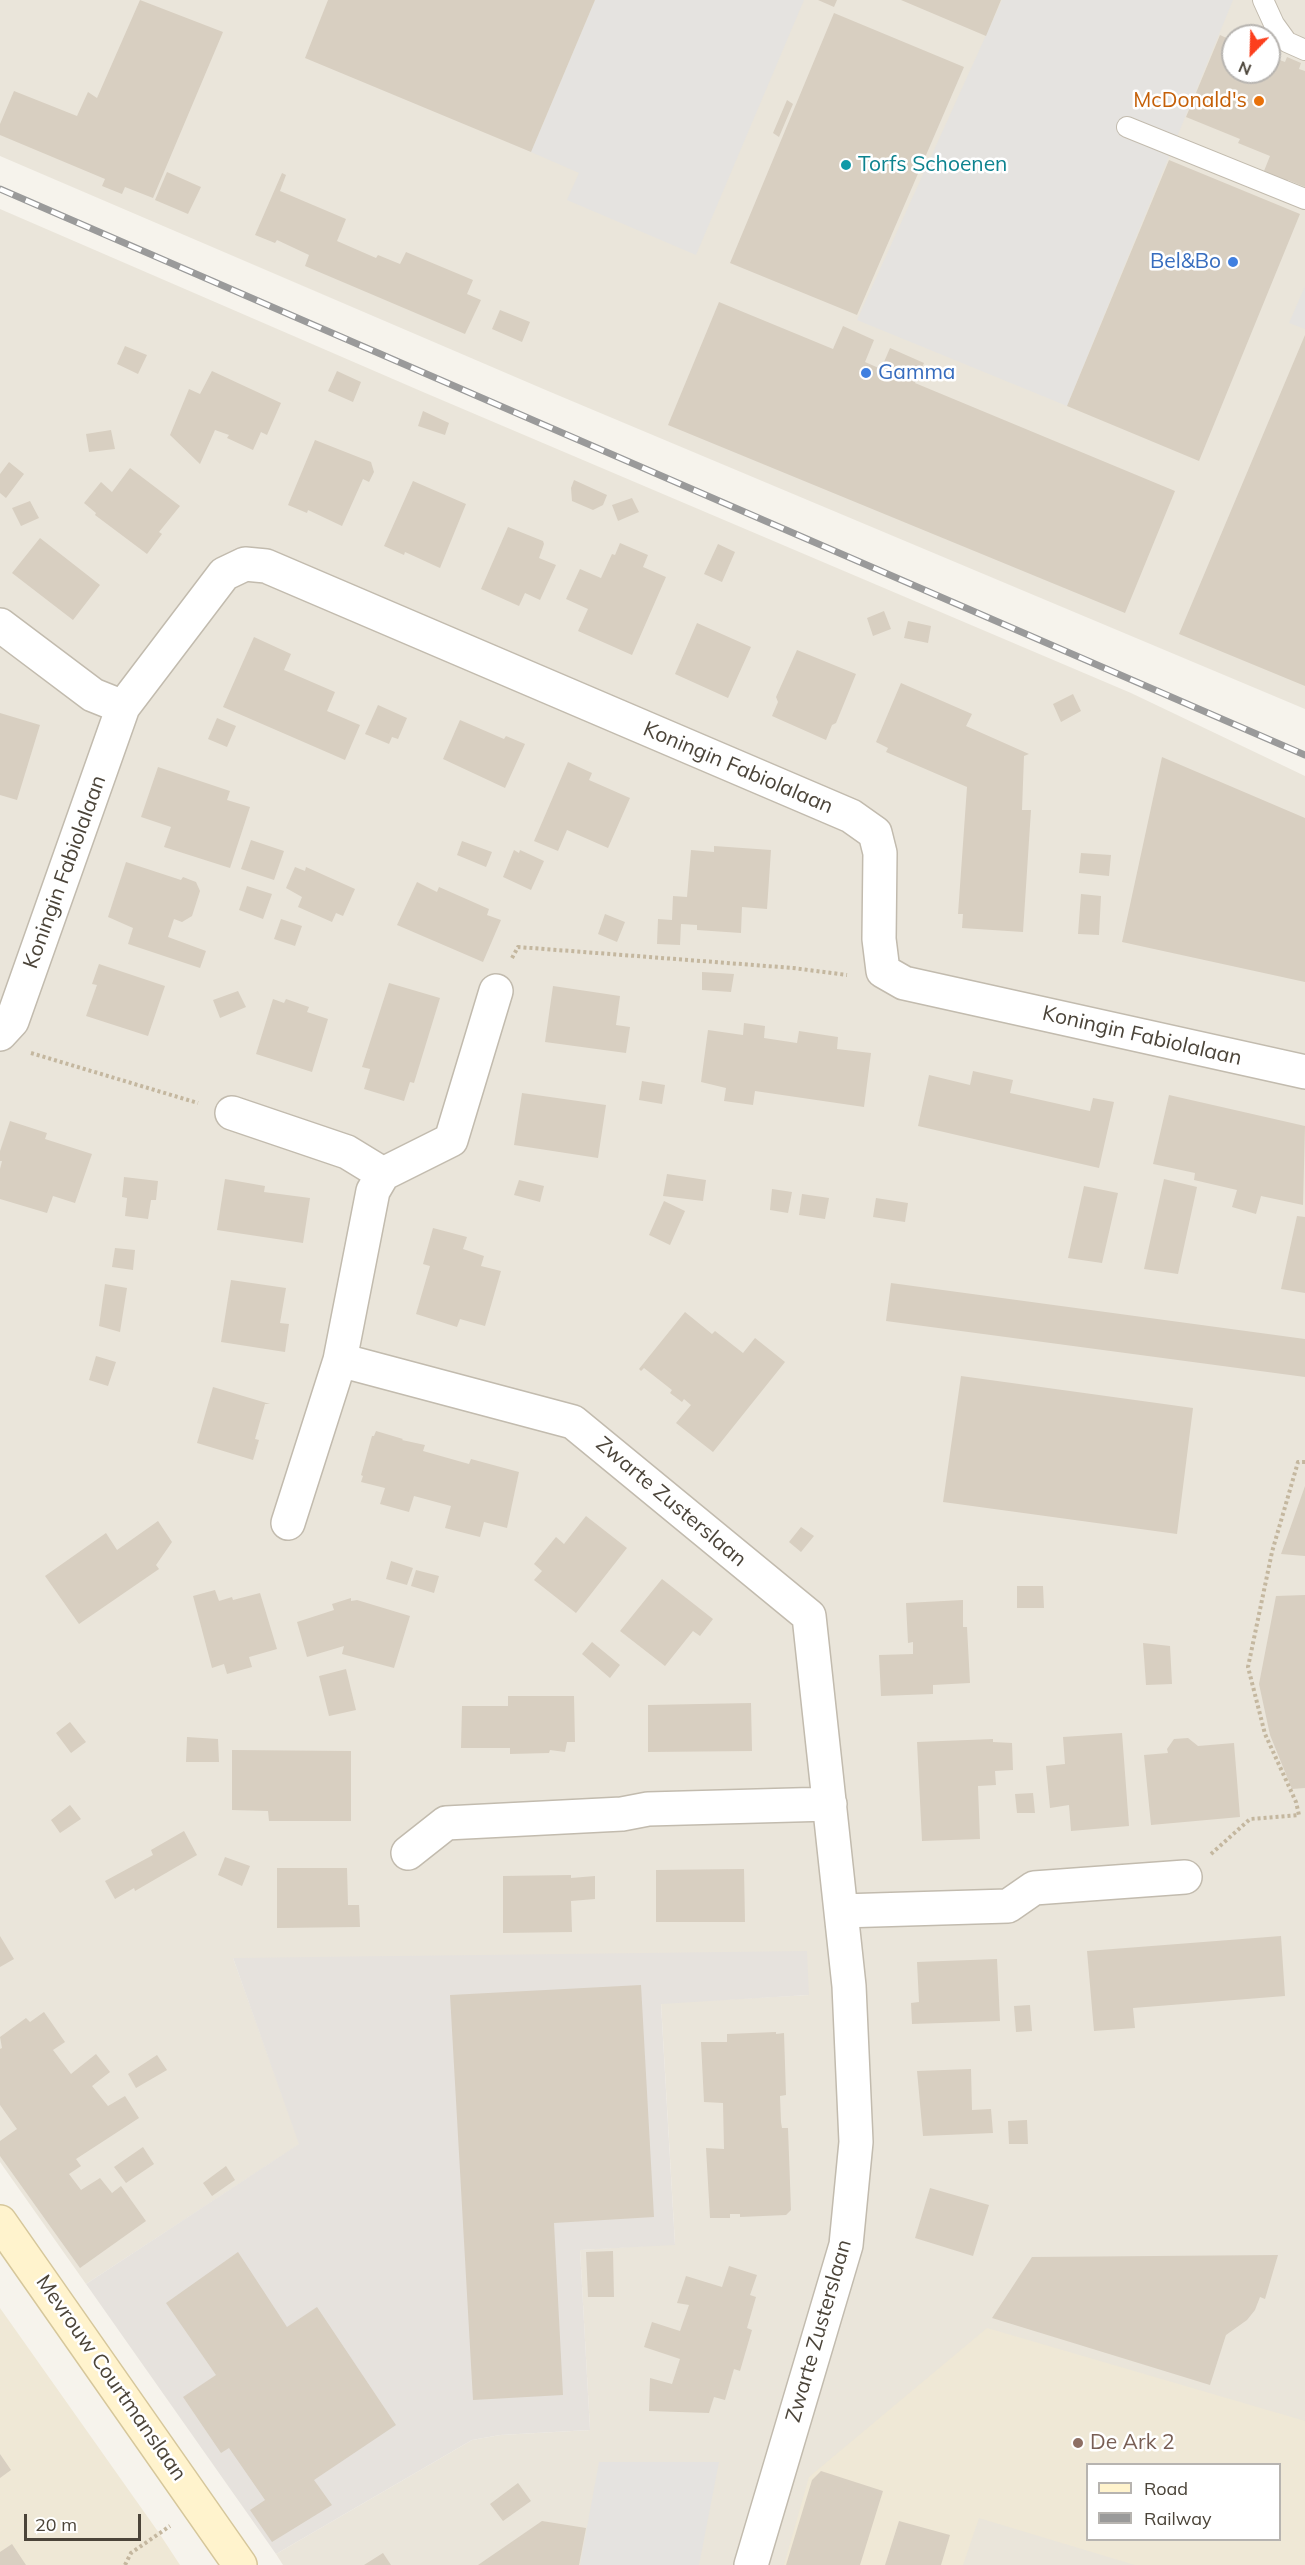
<!DOCTYPE html>
<html>
<head>
<meta charset="utf-8">
<style>
  body { margin:0 }
  #map { position:relative; width:1305px; height:2565px; overflow:hidden; background:#f6f3ec; font-family:Mulish,sans-serif }
  canvas { display:block }
  .legend { position:absolute; left:1086px; top:2463px; width:195px; height:78px; box-sizing:border-box; background:#fff; border:2px solid #b7b4b0; margin:0; padding:8px 10px; list-style:none; font-size:18px; color:#4b4439 }
  .legend li { display:flex; align-items:center; gap:12px; height:30px }
  .legend b { width:30px; border:2px solid #b7b4b0 }
  .north { position:absolute; left:1221px; top:24px; width:60px; height:60px; box-sizing:border-box; background:#fff; border:2px solid #b7b4b0; border-radius:50%; rotate:203deg; font-size:16px; font-weight:700; line-height:24px; text-align:center; color:#4b4439 }
  .north::after { content:''; display:block; margin:auto; width:21px; height:27px; background:#fc3f1d; clip-path:polygon(50% 0,100% 100%,50% 72%,0 100%) }
  .scale { position:absolute; left:24px; top:2514px; width:117px; height:27px; box-sizing:border-box; border:3px solid #4b4439; border-top:0; padding-left:8px; font-size:18px; line-height:21px; white-space:nowrap; color:#4b4439; -webkit-text-stroke:4px #fff; paint-order:stroke }
</style>
</head>
<body>
<div id="map">
<canvas width="1305" height="2565"></canvas>
<ul class="legend">
<li><b style="height:8px;background:#fff3cd"></b>Road</li>
<li><b style="height:8px;background:#9a9a9a"></b>Railway</li>
</ul>
<div class="north">N</div>
<div class="scale">20 m</div>
</div>
<script>
const context = document.querySelector('canvas').getContext('2d');
context.lineJoin = 'round';
function paint(path, color) { context.fillStyle = color; context.fill(path, 'evenodd'); }
function stroke(path, color, width, dash) { context.strokeStyle = color; context.lineWidth = width; context.lineCap = dash ? 'butt' : 'round'; context.setLineDash(dash || []); context.stroke(path); }
function write(font, color, halo, rows, align = 'center') {
  context.font = font + ' Mulish,sans-serif'; context.lineWidth = 5; context.setLineDash([]); context.textBaseline = 'middle'; context.strokeStyle = halo; context.fillStyle = color; for (const [text, x, y, turn = 0] of rows) {
    context.save(); context.translate(x, y); context.rotate((+turn || 0) * Math.PI / 180); context.textAlign = isNaN(turn) ? turn : align; if (halo) context.strokeText(text, 0, 0); context.fillText(text, 0, 0); context.restore();
  }
}
const residential = new Path2D(`
  M0 0H1305V709L548 391 0 156ZM1233 36H1269V72H1233Z
  M0 209 423 392 1131 693 1305 776V2565H283L276 2554 472 2440 500 2435 590 2430 580 2250 675 2244 661 2003 809 1995 233 1958 300 2144 86 2284 0 2162ZM1088 2464H1280V2540H1088Z`);
const industrial = new Path2D(`
  M807 1951 809 1995 661 2004 675 2245 580 2250 590 2430 500 2435 472 2440 276 2554 86 2284 299 2144 233 1958Z`);
const education = new Path2D(`
  M0 2308 159 2533 180 2565H0Z
  M987 2328 1305 2421V2565H1135L979 2518 963 2565H784L809 2477ZM1088 2464H1280V2540H1088Z`);
const parking = new Path2D(`
  M595 0H804L696 255 567 200 579 173 531 152Z
  M1002 0H1233L1067 406 857 320Z
  M1305 286V329L1289 323Z
  M599 2462H719L699 2565H580Z`);
const building = new Path2D(`
  M140 0 223 32 153 198 125 187 122 194 102 186 105 179 0 135V124L14 91 77 116 88 92 97 98Z
  M328 0H595L531 152 305 58Z
  M818 0H837L834 7Z
  M901 0H1001L986 36Z
  M834 13 964 67 857 315 730 263Z
  M1220 35 1233 41V72H1269V56L1285 62 1287 57 1301 63 1299 69 1305 71V187L1288 180 1286 186 1262 176 1270 156 1238 143 1240 139 1186 117Z
  M787 100 793 104 779 137 773 133Z
  M1169 160 1300 214 1199 461 1067 406Z
  M167 172 201 187 188 214 155 200Z
  M282 173 286 175 280 191 346 219 337 241 376 258 378 255 400 264 406 252 473 280 467 294 481 300 465 334 305 266 309 255 277 240 275 243 255 235Z
  M719 302 833 349 843 326 874 340 865 362 881 369 890 348 924 363 915 383 1175 491 1125 613 668 425Z
  M500 310 530 322 522 342 492 329Z
  M1305 335V686L1179 634Z
  M125 346 147 355 138 374 117 364Z
  M212 371 281 403 267 435 261 432 253 450 227 438 229 435 215 430 200 464 170 435 189 389 200 394Z
  M337 371 361 382 353 402 328 391Z
  M423 411 449 423 445 435 418 426Z
  M111 430 115 449 89 452 86 434Z
  M315 440 371 462 374 472 369 482 363 479 342 526 308 510 307 513 288 505Z
  M9 462 24 474 6 498 0 493V474Z
  M130 468 180 506 159 532 162 534 147 554 95 515 96 513 84 503 101 482 112 492Z
  M574 480 607 495 603 505 593 510 572 501 571 488Z
  M413 481 466 504 440 568 405 552 404 555 384 546Z
  M632 498 639 512 618 521 612 505Z
  M30 501 39 518 21 526 12 508Z
  M508 527 543 541 544 544 539 558 556 565 540 600 525 593 519 606 481 589Z
  M40 538 100 585 73 620 12 573Z
  M620 543 648 555 643 567 666 577 632 655 578 631 588 609 566 599 580 569 601 578 612 554 615 555Z
  M718 544 735 552 722 582 704 574Z
  M884 611 891 629 873 636 867 618Z
  M908 621 931 626 928 643 904 638Z
  M697 623 751 647 728 698 675 674Z
  M254 637 291 654 284 670 335 692 327 711 360 725 345 760 223 707Z
  M797 650 856 674 836 723 832 725 826 740 772 716 778 702 776 697Z
  M901 683 972 714 966 726 1029 754 1024 756 1022 810H1031L1023 932 962 928 963 914H958L967 787 886 752 888 748 876 742Z
  M1073 694 1081 711 1061 722 1053 704Z
  M378 705 407 718 398 739 392 737 389 744 365 734Z
  M0 713 40 725 17 800 0 795Z
  M217 718 236 726 227 747 208 739Z
  M460 720 504 739 506 736 525 744 505 788 443 759Z
  M1162 757 1305 818V982L1122 942Z
  M568 762 592 773 589 780 630 798 608 848 567 830 558 851 534 841Z
  M158 767 230 791 227 800 250 807 230 868 164 847 171 827 141 817Z
  M251 840 284 851 274 880 241 869Z
  M462 841 492 852 486 867 457 855Z
  M714 846 771 850 767 909 742 907 741 933 697 930V925L681 924 680 945 657 944 658 919 672 920 673 896 687 897 691 850 714 852Z
  M514 850 519 853 520 850 544 861 531 890 503 877Z
  M1081 853 1111 855 1109 876 1079 873Z
  M126 862 181 880 183 877 196 882 200 891 192 916 182 922 174 919 168 937 206 951 200 968 128 944 133 928 108 917Z
  M295 867 305 871 306 867 355 889 343 916 336 913 332 922 298 907 302 897 286 888Z
  M417 882 437 892 439 887 489 909 487 915 501 920 483 962 397 925Z
  M247 886 272 894 263 919 239 910Z
  M1081 894 1101 896 1099 935 1078 934Z
  M605 914 625 922 617 942 598 934Z
  M281 919 302 926 295 946 274 939Z
  M99 964 165 986 148 1036 86 1016 97 985 92 984Z
  M702 972 734 974 731 992 702 990Z
  M389 983 440 998 414 1083 410 1082 404 1101 364 1089 370 1069 362 1067Z
  M553 986 620 996 616 1025 630 1027 626 1053 545 1042Z
  M238 991 246 1007 220 1018 213 1000Z
  M273 999 284 1003 286 999 309 1007 307 1012 328 1019 312 1072 256 1054Z
  M744 1023 765 1026 764 1038 797 1043 799 1031 818 1034 838 1037 837 1049 871 1053 864 1107 755 1091 753 1105 724 1101 726 1088 701 1082 708 1030 743 1035Z
  M973 1071 1013 1080 1010 1093 1090 1111 1093 1098 1114 1102 1099 1168 918 1126 929 1075 970 1085Z
  M642 1081 665 1085 662 1104 639 1100Z
  M522 1093 606 1105 598 1158 514 1145Z
  M1169 1095 1305 1126 1303 1205 1261 1196 1256 1214 1232 1207 1237 1190 1194 1180 1195 1173 1153 1164Z
  M10 1121 47 1133 45 1139 92 1154 75 1203 53 1196 47 1213 0 1199V1169L2 1161H0V1151Z
  M667 1174 706 1180 703 1201 663 1196Z
  M124 1177 158 1181 156 1200H151L148 1219 125 1216 127 1198 122 1197Z
  M225 1179 265 1186 264 1192 310 1198 303 1243 217 1230Z
  M1164 1179 1197 1187 1178 1274 1144 1269Z
  M519 1180 544 1186 540 1202 514 1195Z
  M1084 1186 1118 1193 1102 1263 1068 1258Z
  M772 1189 792 1192 788 1213 770 1210Z
  M802 1194 829 1198 825 1219 799 1215Z
  M876 1198 908 1203 905 1222 873 1217Z
  M664 1201 685 1211 670 1245 649 1235Z
  M1297 1216 1305 1217V1293L1281 1289Z
  M433 1228 467 1237 463 1249 484 1256 481 1266 501 1271 485 1326 460 1319 457 1327 416 1314 430 1266 423 1264Z
  M115 1248 135 1250 133 1270 112 1267Z
  M231 1280 286 1288 280 1323 289 1324 285 1352 221 1342Z
  M891 1283 1305 1339V1377L886 1321Z
  M105 1284 127 1288 120 1332 99 1326Z
  M685 1312 712 1334 715 1331 743 1353 755 1338 785 1362 713 1452 676 1423 691 1405 684 1399 682 1402 670 1393 672 1390 644 1368 641 1371 639 1369Z
  M96 1356 116 1362 108 1386 89 1380Z
  M961 1376 1193 1408 1177 1534 943 1502Z
  M213 1387 270 1404H265L255 1439 259 1440 253 1460 197 1443Z
  M376 1431 403 1439 402 1440 425 1445 423 1451 469 1464 471 1459 519 1472 507 1528 484 1522 480 1537 445 1528 451 1506 414 1496 409 1512 380 1504 385 1488 361 1482 363 1476 361 1475 372 1436H374Z
  M1305 1486V1556L1281 1554Z
  M586 1516 627 1548 576 1613 534 1580 542 1571 534 1564 556 1537 564 1544Z
  M158 1521 172 1542 156 1565 159 1569 79 1624 45 1576 106 1533 117 1550Z
  M801 1527 814 1536 801 1552 789 1542Z
  M391 1561 413 1568 407 1585 386 1579Z
  M416 1570 439 1576 434 1593 411 1586Z
  M662 1579 713 1619 700 1636 693 1631 665 1666 620 1631Z
  M1017 1586H1043L1044 1608H1017Z
  M215 1590 219 1601 232 1597 233 1600 260 1593 277 1649 249 1657 252 1667 227 1674 224 1664 212 1668 193 1596Z
  M1305 1595V1788L1292 1789 1270 1735 1259 1684 1276 1596Z
  M351 1598V1601L357 1600 410 1616 394 1668 342 1654 344 1646 307 1657 297 1622 334 1610 332 1604Z
  M963 1600V1627H967L970 1683 933 1685V1694L881 1696 879 1655 913 1654V1642L908 1643 906 1603Z
  M592 1642 620 1665 610 1678 582 1654Z
  M1143 1643 1170 1646 1172 1684 1146 1685Z
  M346 1669 356 1710 329 1716 319 1676Z
  M508 1696H574L575 1742H567L565 1752 550 1750 549 1753 510 1754V1748H461L462 1706H508Z
  M751 1703 752 1751 648 1752V1705Z
  M70 1722 86 1742 71 1753 56 1733Z
  M1122 1733 1129 1826 1071 1831 1069 1805 1050 1808 1046 1766 1065 1764 1063 1737Z
  M187 1737 218 1739 219 1762H186Z
  M1188 1738 1198 1746 1234 1743 1240 1817 1151 1825 1144 1755 1168 1753 1167 1749 1174 1739Z
  M993 1739V1742L1012 1743 1013 1770 995 1771 996 1785 978 1786 980 1839 922 1841 917 1742Z
  M232 1750 351 1751V1821H269L268 1811 232 1810Z
  M1033 1793 1035 1813H1017L1015 1794Z
  M70 1805 81 1819 60 1833 51 1820Z
  M184 1831 197 1855 135 1891 134 1888 115 1899 105 1881 153 1855 151 1850Z
  M225 1857 250 1866 242 1886 218 1875Z
  M277 1868H347L348 1905H359L360 1927 277 1928Z
  M744 1869 745 1922H656V1870Z
  M571 1875V1878L595 1876V1899L571 1901 572 1932 503 1933V1876Z
  M0 1936 14 1959 0 1967Z
  M1281 1936 1285 1996 1133 2008 1135 2028 1094 2031 1087 1951Z
  M997 1959 1000 2021 912 2024 911 2003 919 2002 917 1962Z
  M641 1985 654 2217 554 2223 563 2395 473 2400 450 1995Z
  M1030 2005 1032 2031 1016 2032 1014 2006Z
  M44 2012 65 2042 53 2050 71 2074 96 2054 110 2072 92 2086 108 2106 125 2096 139 2118 76 2159 81 2166 69 2174 81 2190 100 2178 112 2193 121 2186 146 2221 80 2268 0 2156V2141L17 2129 0 2105V2049L2 2048 0 2037 26 2018 30 2022Z
  M776 2032V2034L784 2033 786 2095 780 2096 781 2122 782 2128H788L791 2210 786 2215 740 2217V2214H730V2218H710L706 2148 724 2149 723 2103 704 2102 701 2042H727V2034Z
  M157 2055 167 2070 136 2088 128 2074Z
  M971 2069 972 2110 991 2109 993 2133 923 2136 917 2071Z
  M1027 2120 1028 2144H1009L1008 2121Z
  M143 2147 154 2164 126 2183 114 2167Z
  M226 2166 235 2180 212 2196 203 2183Z
  M930 2188 989 2205 973 2256 915 2238Z
  M613 2251 614 2297H588L586 2252Z
  M238 2252 287 2327 317 2307 396 2425 314 2480 332 2505 272 2542 250 2510 265 2500 229 2448 221 2453 183 2397 216 2375 166 2303Z
  M1278 2255 1265 2299 1260 2297 1255 2310 1247 2320 1226 2335 1210 2385 992 2318 1032 2257Z
  M729 2266 757 2275 750 2295 756 2297 747 2328 752 2330 740 2371 734 2369 725 2400 714 2397 709 2413 649 2411 650 2378 672 2384 680 2359 644 2347 652 2322 680 2331 689 2305 677 2303 686 2276 722 2287Z
  M0 2454 11 2470 0 2478Z
  M821 2471 883 2491 860 2565H786L812 2480Z
  M518 2483 531 2501 503 2521 490 2504Z
  M542 2521 586 2528 579 2565H478Z
  M899 2521 950 2535 941 2565H885Z
  M12 2544 26 2565H0V2552Z
  M383 2553 391 2565H364Z`);
const path = new Path2D(`
  M512 958 518 947 793 968 847 975
  M31 1053 198 1103
  M1211 1854 1250 1819 1299 1815 1296 1802 1265 1734 1248 1667 1272 1552 1298 1462H1305
  M125 2565 131 2553 170 2526`);
const lane = new Path2D(`
  M1263 0 1274 24 1287 42 1305 50
  M1127 127 1305 199`);
const street = new Path2D(`
  M0 625 93 695 123 707
  M496 991 451 1140 383 1174 373 1191 340 1360 573 1422 809 1616 849 1986 856 2142 846 2245 751 2565
  M0 1034 12 1021 123 707 224 574 245 564 266 566 851 816 875 833 880 853 879 939 883 971 904 983 1305 1072
  M232 1113 347 1152 383 1174
  M288 1523 340 1360
  M408 1853 446 1823 622 1814 648 1809 830 1804
  M841 1911 1008 1906 1034 1888 1185 1877`);
const secondary = new Path2D(`
  M0 2222 240 2565`);
const rail = new Path2D(`
  M0 189 1305 755`);
const markers = [
  [1259,101,6,"#e8710a"],
  [846,165,6,"#0f9aa8"],
  [1233,262,6,"#3f7fe0"],
  [866,373,6,"#3f7fe0"],
  [1078,2443,6,"#8d6e63"]
];
const foodNames = [
  ["McDonald's",1247,101]
];
const cultureNames = [
  ["Torfs Schoenen",858,165]
];
const shopNames = [
  ["Bel&Bo",1221,262],
  ["Gamma",878,373,"left"]
];
const streetNames = [
  ["Koningin Fabiolalaan",738,768,23],
  ["Koningin Fabiolalaan",65,872,-70],
  ["Koningin Fabiolalaan",1142,1036,13],
  ["Zwarte Zusterslaan",671,1502,40],
  ["Zwarte Zusterslaan",819,2331,-74],
  ["Mevrouw Courtmanslaan",111,2378,55]
];
const educationNames = [
  ["De Ark 2",1090,2443]
];
paint(residential, '#eae5da');
paint(industrial, '#e6e2dd');
paint(education, '#efe8d6');
paint(parking, '#e5e3e0');
paint(building, '#d8cfc1');
stroke(lane, '#c2bbae', 22);
stroke(street, '#c2bbae', 36);
stroke(secondary, '#d6c79b', 36);
stroke(path, '#c4b79f', 4, [3, 3]);
stroke(lane, '#fff', 20);
stroke(street, '#fff', 33);
stroke(secondary, '#fff3cd', 33);
stroke(rail, '#9a9a9a', 7);
stroke(rail, '#fff', 4.5, [14]);
for (const [x, y, r, color] of markers) { const dot = new Path2D(); dot.arc(x, y, r, 0, 2 * Math.PI); context.fillStyle = color; context.fill(dot); stroke(dot, '#fff', 2); }
write('21px', '#c56008', '#fff', foodNames, 'right');
write('21px', '#0d838f', '#fff', cultureNames, 'left');
write('21px', '#366cbe', '#fff', shopNames, 'right');
write('21px', '#4b4439', '#fff', streetNames);
write('21px', '#785e54', '#fff', educationNames, 'left');
</script>
</body>
</html>
